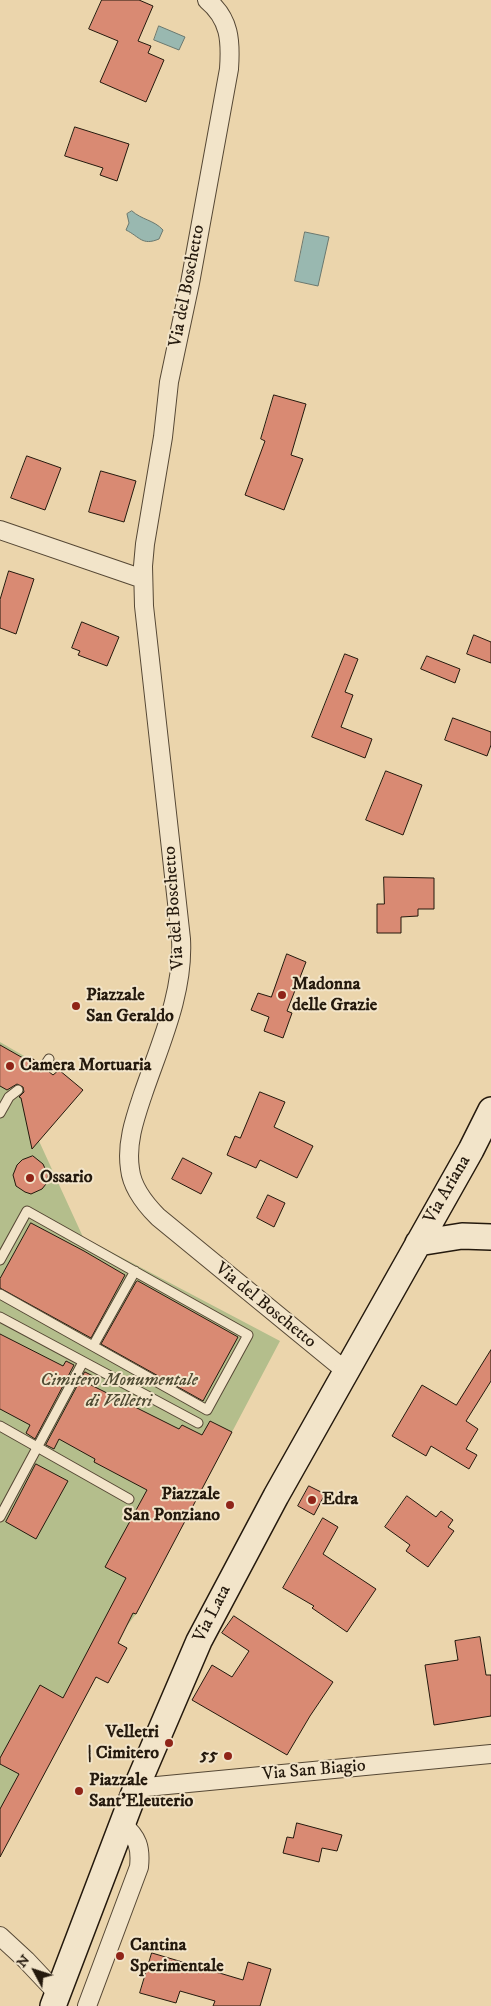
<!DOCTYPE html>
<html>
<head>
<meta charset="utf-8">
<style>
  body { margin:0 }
  #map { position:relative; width:491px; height:2006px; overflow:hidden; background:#ebd5ac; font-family:"IM FELL DW Pica",serif }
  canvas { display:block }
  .north { position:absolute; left:10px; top:1946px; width:50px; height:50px; -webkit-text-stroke:4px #f2e4c9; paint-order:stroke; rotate:310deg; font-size:14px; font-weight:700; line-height:20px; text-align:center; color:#24190d }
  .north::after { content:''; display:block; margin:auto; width:18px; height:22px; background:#24190d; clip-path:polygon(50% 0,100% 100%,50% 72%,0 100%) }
</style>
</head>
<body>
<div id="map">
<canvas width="491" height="2006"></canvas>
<div class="north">N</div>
</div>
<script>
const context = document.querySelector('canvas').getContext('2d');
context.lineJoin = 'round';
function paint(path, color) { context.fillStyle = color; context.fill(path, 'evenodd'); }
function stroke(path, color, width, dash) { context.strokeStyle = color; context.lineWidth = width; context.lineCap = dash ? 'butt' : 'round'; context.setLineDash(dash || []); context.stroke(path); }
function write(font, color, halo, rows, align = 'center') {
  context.font = font + ' "IM FELL DW Pica",serif'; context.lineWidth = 4; context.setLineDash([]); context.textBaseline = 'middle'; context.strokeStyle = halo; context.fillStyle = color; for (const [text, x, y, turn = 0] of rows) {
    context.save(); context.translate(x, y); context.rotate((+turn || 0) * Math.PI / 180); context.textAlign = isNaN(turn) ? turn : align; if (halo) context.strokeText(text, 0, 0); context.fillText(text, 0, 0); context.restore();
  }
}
const green = new Path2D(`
  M0 1042 31 1060 32 1058 53 1075 59 1071 83 1090 39 1141 83 1237 280 1341 136 1614 126 1627 118 1643 127 1648 108 1683 96 1677 0 1857Z`);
const water = new Path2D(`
  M159 26 185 37 179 50 154 40Z
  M132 211C142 220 154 220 163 230L159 239C142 246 140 237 126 230L129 223 127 214Z
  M305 232 329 237 318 286 295 281Z`);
const building = new Path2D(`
  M102 0H139L153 6 138 41 151 46 148 53 164 60 146 102 100 82 118 41 89 29Z
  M75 127 129 144 117 181 100 175 103 168 65 156Z
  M274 395 306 404 291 455 303 459 284 510 245 495 265 441 261 439Z
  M27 456 61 468 45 510 11 498Z
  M101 471 136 481 124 522 89 512Z
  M9 571 34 579 16 634 0 628V600Z
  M82 622 119 637 107 666 78 655 80 651 72 648Z
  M474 635 491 642V663L467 654Z
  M345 654 358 659 345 692 353 695 341 727 372 739 365 758 312 737Z
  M427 656 460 669 455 683 421 669Z
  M453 718 491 732V745L487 756 445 740Z
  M386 771 422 785 403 835 366 820Z
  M384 877 434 878V909H418V916L401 917V933H377V904H384Z
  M287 954 306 962 287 1011 292 1013 283 1038 264 1031 269 1017 251 1010 258 993 271 997Z
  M0 1045 30 1062 32 1058 39 1064 42 1070 48 1071 53 1075 59 1070 83 1090 32 1149 21 1098 19 1097 24 1092 23 1087 17 1084 7 1090 0 1086Z
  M260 1092 285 1102 274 1127 313 1146 297 1178 260 1160 256 1168 227 1155 235 1136 240 1138Z
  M33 1156 43 1164 48 1175 46 1184 42 1189 31 1194 25 1192 16 1186 13 1175 17 1165 22 1160Z
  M183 1158 212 1173 201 1194 172 1179Z
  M268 1195 285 1203 274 1227 257 1218Z
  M31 1223 84 1251 125 1275 91 1338 0 1288V1279Z
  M138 1281 238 1337 203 1401 101 1344 136 1282Z
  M0 1334 63 1366 66 1361 74 1365 35 1439 26 1433 30 1425 0 1409Z
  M491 1350V1381L466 1421 478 1429 466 1449 477 1455 469 1469 431 1446 426 1456 392 1436 422 1385 456 1405Z
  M85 1372 93 1376 89 1384 179 1429 182 1425 202 1435 210 1421 232 1432 136 1614 133 1613 118 1643 127 1648 108 1683 96 1677 0 1857V1809L19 1774 0 1764V1758L40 1685 63 1698 126 1578 105 1567 147 1490 94 1462 95 1459 59 1439 54 1449 46 1445Z
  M36 1464 68 1481 36 1539 6 1522Z
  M309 1486 325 1494 314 1515 298 1506Z
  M407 1496 436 1517 441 1511 453 1520 448 1527 454 1531 428 1567 406 1551 410 1545 385 1527Z
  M323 1518 338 1527 323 1554 376 1589 347 1632 312 1608 314 1606 283 1588Z
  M234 1616 333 1682 310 1716 287 1755 192 1700 212 1665 232 1677 249 1651 222 1633Z
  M480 1637 486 1675H491V1716L434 1725 425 1665 458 1660 455 1641Z
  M297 1823 342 1835 337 1851 322 1848 319 1862 283 1853 287 1837 293 1838Z
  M152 1953 243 1980 248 1962 271 1969 260 2006H213L215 2001 180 1991 176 2003 140 1993Z`);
const service = new Path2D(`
  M45 1065 49 1059
  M0 1113 9 1097 18 1090
  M0 1260 27 1211 248 1335 207 1410 0 1294
  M0 1317 198 1423
  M93 1346 135 1271
  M0 1426 129 1499
  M0 1517 83 1362`);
const minor = new Path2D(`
  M207 0C230 19 231 41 229 69L190 283 169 382 163 437 145 544 143 566 144 606 181 939C184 993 160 1044 143 1094 135 1118 126 1143 130 1169 132 1188 145 1204 158 1217L347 1372
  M0 530 143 579
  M136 1788 491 1754
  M0 1936 26 1960 58 1994
  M87 2006 139 1867C141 1848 138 1837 122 1824`);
const secondary = new Path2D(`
  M418 1243 462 1236 491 1237
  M53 2006 136 1788 199 1641 276 1496 471 1150 491 1110`);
const markers = [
  [282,995,5,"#8f2418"],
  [76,1006,5,"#8f2418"],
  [10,1066,5,"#8f2418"],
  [30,1178,5,"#8f2418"],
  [312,1500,5,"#8f2418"],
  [230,1505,5,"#8f2418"],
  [169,1743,5,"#8f2418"],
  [228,1756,5,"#8f2418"],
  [79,1791,5,"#8f2418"],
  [120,1956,5,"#8f2418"]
];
const streetNames = [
  ["Via del Boschetto",188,286,-79],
  ["Via del Boschetto",175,908,-94],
  ["Via Ariana",448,1190,-60],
  ["Via del Boschetto",265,1306,39],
  ["Via Lata",213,1614,-63],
  ["Via San Biagio",314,1771,-5]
];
const poiNames = [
  ["Madonna",292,985],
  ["delle Grazie",292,1006],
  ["Piazzale",86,996],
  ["San Geraldo",86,1017],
  ["Camera Mortuaria",20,1066],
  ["Ossario",40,1178],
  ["Piazzale",220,1495,"right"],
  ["San Ponziano",220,1516,"right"],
  ["Edra",322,1500],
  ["Velletri",159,1733,"right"],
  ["| Cimitero",159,1754,"right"],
  ["55",218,1756,"right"],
  ["Piazzale",89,1781],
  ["Sant'Eleuterio",89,1802],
  ["Cantina",130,1946],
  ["Sperimentale",130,1967]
];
const parkNames = [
  ["Cimitero Monumentale",119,1381],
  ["di Velletri",119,1402]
];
paint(green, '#b4be8c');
paint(water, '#99b8b0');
stroke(water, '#6a786f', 1);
paint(building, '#d98a73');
stroke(building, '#24190d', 1);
stroke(service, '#564835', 11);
stroke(minor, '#564835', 20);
stroke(secondary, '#24190d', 28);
stroke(service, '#f2e4c9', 9);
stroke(minor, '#f2e4c9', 18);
stroke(secondary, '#f2e4c9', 25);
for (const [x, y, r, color] of markers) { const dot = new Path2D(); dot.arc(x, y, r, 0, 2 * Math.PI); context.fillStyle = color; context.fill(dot); stroke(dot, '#f2e4c9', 2); }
write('18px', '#24190d', '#f2e4c9', streetNames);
write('bold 18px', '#24190d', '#f2e4c9', poiNames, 'left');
write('italic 18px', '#4f4b33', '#f2e4c9', parkNames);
</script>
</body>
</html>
